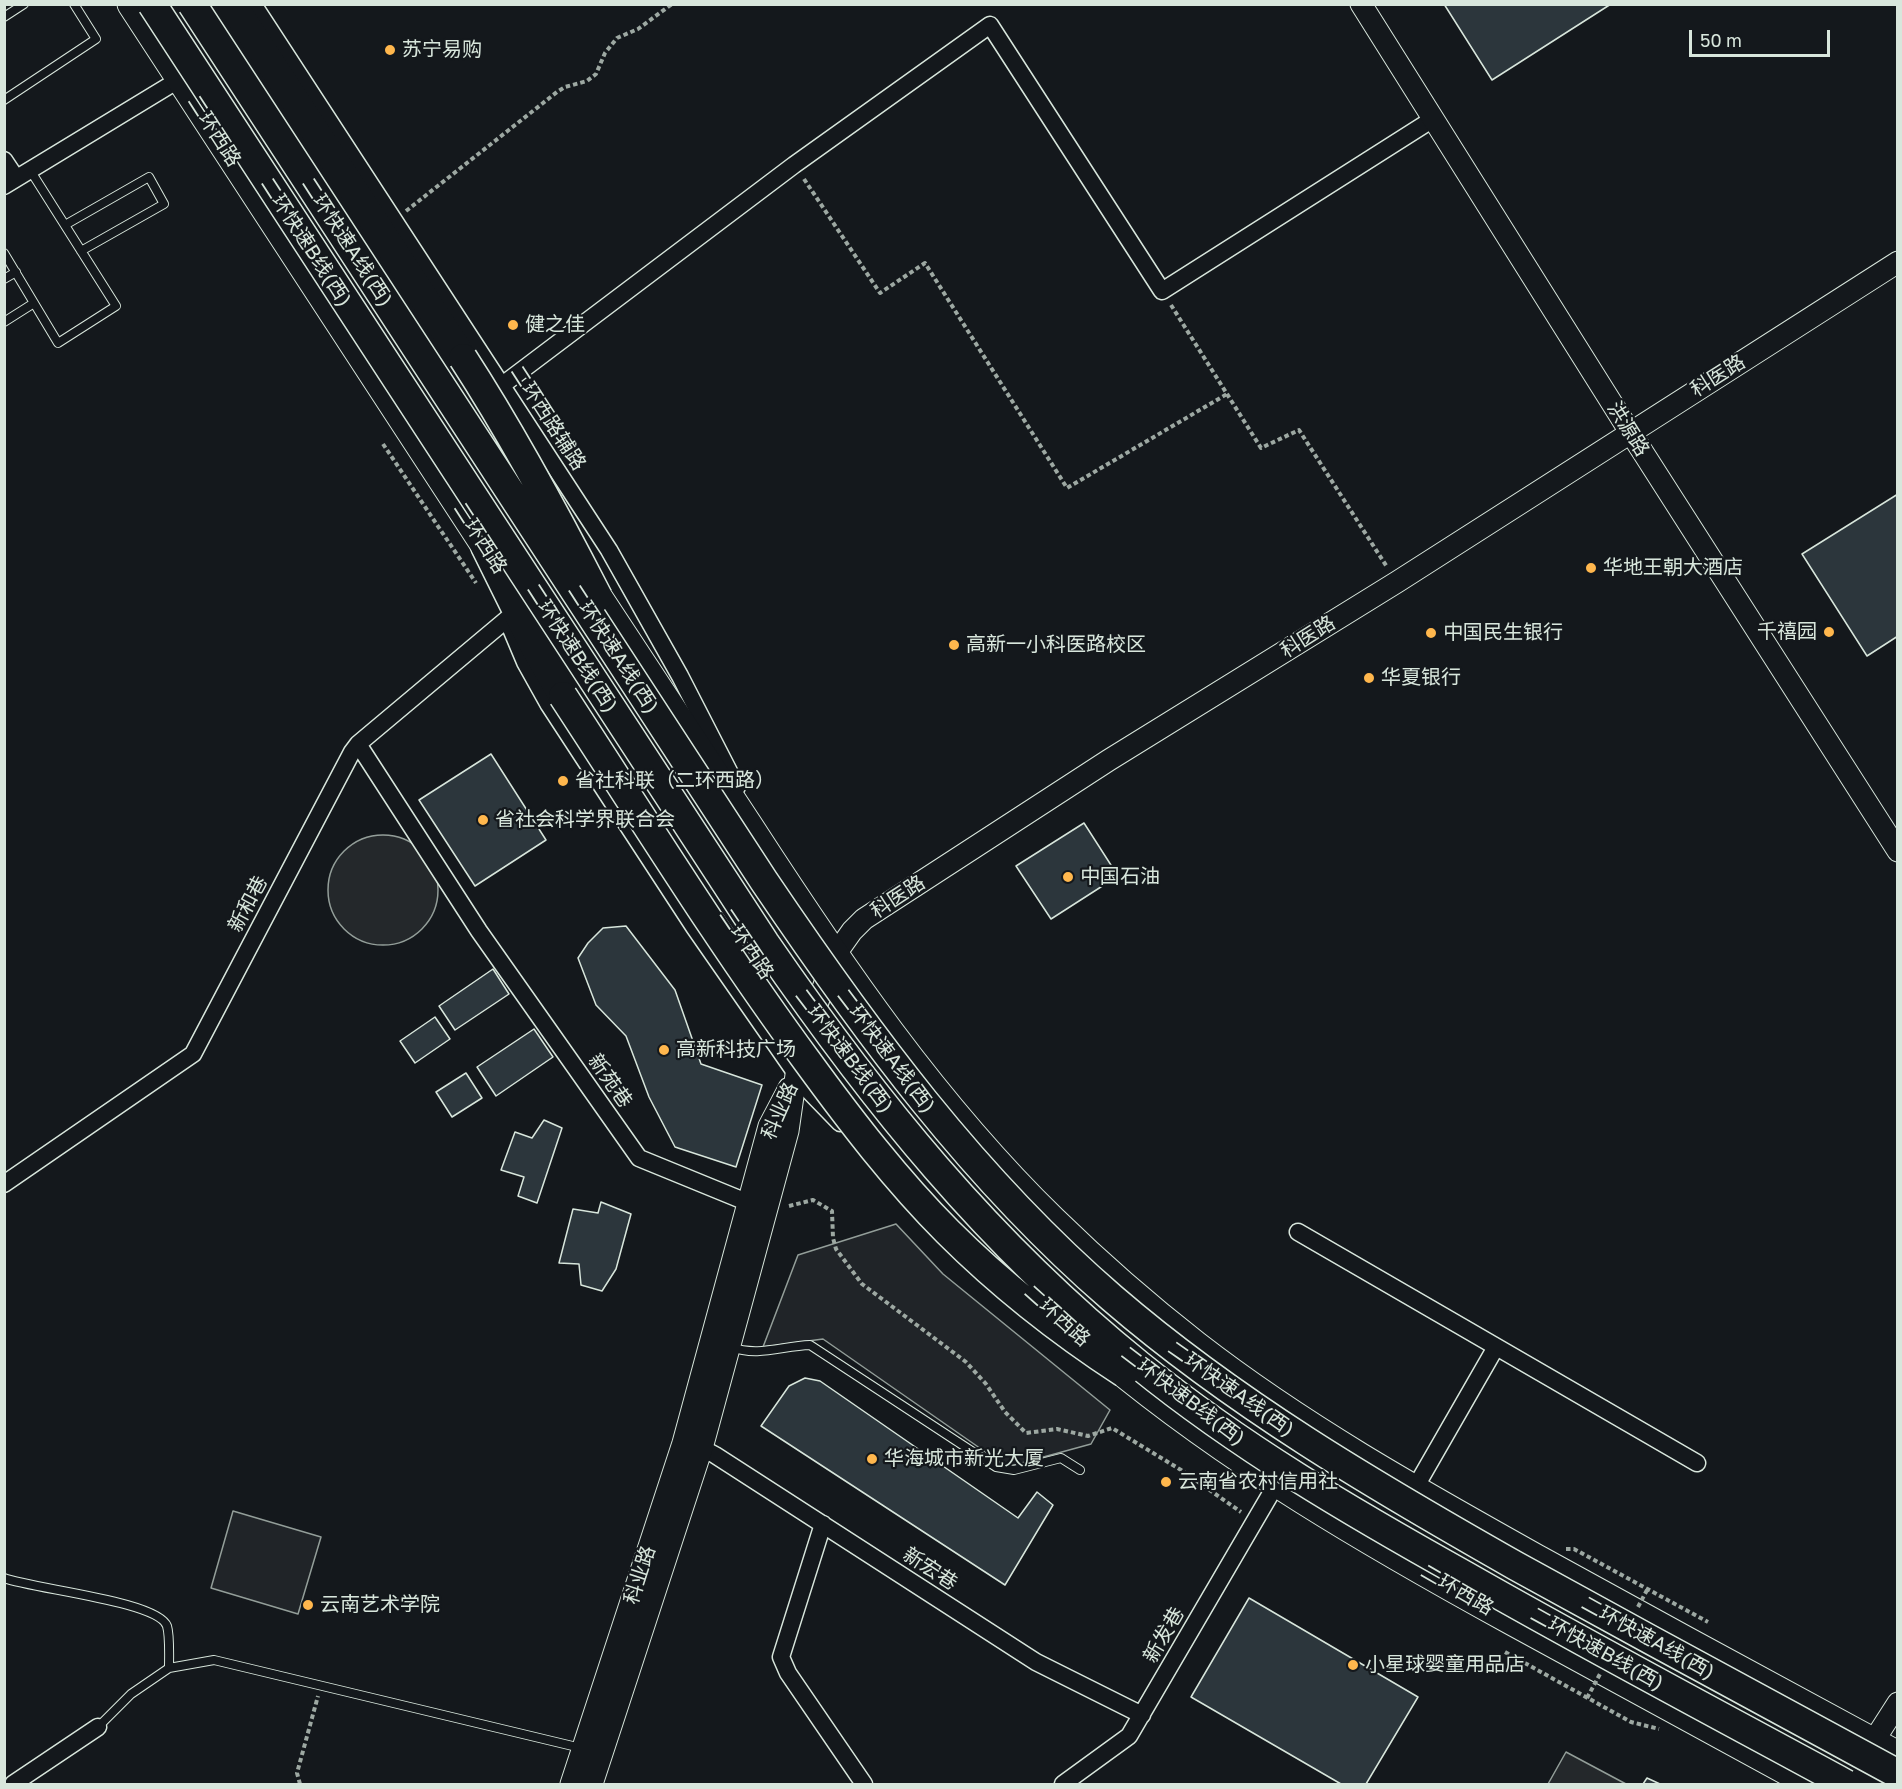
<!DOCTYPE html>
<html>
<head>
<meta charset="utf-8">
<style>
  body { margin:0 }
  #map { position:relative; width:1902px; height:1789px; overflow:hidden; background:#14181c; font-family:"Golos Text",sans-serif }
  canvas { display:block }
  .frame { position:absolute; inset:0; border:6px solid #d8e6dc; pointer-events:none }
  .scale { position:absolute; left:1689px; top:30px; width:141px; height:27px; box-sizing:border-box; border:3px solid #d8e6dc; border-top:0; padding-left:8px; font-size:18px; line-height:21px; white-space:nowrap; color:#d8e6dc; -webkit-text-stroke:4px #14181c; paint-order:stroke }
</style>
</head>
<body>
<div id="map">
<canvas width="1902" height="1789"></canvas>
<div class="frame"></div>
<div class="scale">50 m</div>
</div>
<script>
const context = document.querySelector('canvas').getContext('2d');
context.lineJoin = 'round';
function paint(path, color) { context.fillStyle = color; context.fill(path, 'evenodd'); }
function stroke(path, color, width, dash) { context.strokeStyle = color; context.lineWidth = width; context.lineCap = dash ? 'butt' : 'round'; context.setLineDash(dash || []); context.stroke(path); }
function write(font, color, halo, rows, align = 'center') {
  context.font = font + ' "Golos Text","Noto Sans SC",sans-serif'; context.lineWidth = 4.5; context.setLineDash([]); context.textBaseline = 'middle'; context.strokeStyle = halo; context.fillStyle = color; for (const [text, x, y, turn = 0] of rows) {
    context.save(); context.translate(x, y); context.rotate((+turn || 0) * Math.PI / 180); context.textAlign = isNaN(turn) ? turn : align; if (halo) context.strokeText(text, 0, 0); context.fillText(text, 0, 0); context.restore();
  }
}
const green = new Path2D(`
  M896 1224 943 1274 1110 1410 1091 1444 1007 1467 823 1339 763 1347 798 1255Z
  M233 1511 321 1537 298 1614 211 1588Z`);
const parking = new Path2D(`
  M328 890a55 55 0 1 1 110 0a55 55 0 1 1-110 0Z
  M1566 1752 1626 1784H1548Z`);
const building = new Path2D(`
  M1444 4H1611L1492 80Z
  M1898 494V636L1867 656 1802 554Z
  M491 754 546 840 475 886 419 800Z
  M1084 823 1118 876 1051 919 1016 866Z
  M626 926 675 990 701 1064 762 1085 736 1167 675 1147 649 1097 626 1036 596 1005 578 958 588 943 603 928Z
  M493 969 509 994 455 1030 439 1006Z
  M435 1017 450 1039 415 1063 400 1041Z
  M534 1029 553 1057 496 1096 477 1067Z
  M466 1073 482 1098 452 1117 436 1092Z
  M544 1120 562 1128 537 1203 518 1196 524 1177 501 1170 515 1132 532 1138Z
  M601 1202 631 1214 616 1269 602 1291 581 1285 579 1264 559 1263 573 1209 598 1213Z
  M805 1378 820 1381 1018 1518 1037 1492 1053 1505 1005 1585 761 1426 789 1386Z
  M1249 1598 1418 1697 1366 1784H1341L1191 1697Z
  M1647 1778 1660 1784H1643Z`);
const path = new Path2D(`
  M804 179 880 293 925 263 1067 488 1227 394
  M406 211 557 92 565 87 587 81 596 74 605 53 617 38 638 29 672 4
  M1171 305 1261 448 1299 430 1387 567
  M383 444 476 583
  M789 1206 813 1200 832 1211 833 1238 836 1249 862 1284 966 1362 986 1384 1005 1412 1026 1433 1057 1429 1088 1436 1112 1428 1181 1470 1241 1512
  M1566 1549H1574L1708 1622
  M1505 1652 1631 1722 1659 1729
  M300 1784 297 1773 318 1696`);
const service = new Path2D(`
  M4 17 24 4
  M4 100 96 39 74 4
  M65 225 149 177 164 204 81 251
  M4 253 58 343 116 306 30 170
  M4 279 16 272
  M4 322 34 303
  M731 1347C758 1357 782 1346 810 1345L996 1467 1014 1470 1061 1458 1080 1470
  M4 1578C33 1589 158 1601 167 1626 170 1636 169 1657 169 1668
  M98 1727 131 1694 169 1668 214 1660 581 1748`);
const minor = new Path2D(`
  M253 4 609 550 680 676 737 787
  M4 160 16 178
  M4 186 180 79
  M501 386 794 165 990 25 1162 291 1433 119
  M509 624 525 662 549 705 694 927 806 1088 840 1123
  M358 744 479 931 639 1158 749 1203
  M4 1184 193 1054 352 752 358 744 507 619
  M1298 1232 1697 1463
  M702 1448 715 1455 1036 1662 1142 1715
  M1415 1488 1496 1347
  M823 1524 781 1657 788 1673 864 1784
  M13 1784 98 1727
  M1063 1784 1129 1736 1277 1483`);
const tertiary = new Path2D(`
  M1361 4 1630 432 1898 851
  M1873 1742 1898 1703
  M571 1784 683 1443 769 1126 789 1088
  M592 1784 702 1448 788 1131 796 1075 807 1032 835 955 852 931 864 919 1109 760 1397 582 1898 262`);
const primary = new Path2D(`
  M131 4 498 566
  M212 4 518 473
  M586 578C641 661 695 744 750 827 840 966 934 1104 1053 1220 1098 1264 1146 1306 1196 1345 1303 1428 1422 1494 1540 1560 1659 1626 1778 1690 1898 1755
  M532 618C583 696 635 775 686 853 783 1003 885 1151 1013 1275
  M1106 1359C1231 1463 1371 1544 1513 1622 1612 1676 1711 1730 1810 1784`);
const trunk = new Path2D(`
  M232 4 463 358
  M485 546 536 649 563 696`);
const pathBridge = new Path2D(`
  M1638 1607 1647 1590
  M1587 1698 1600 1674`);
const trunkBridge = new Path2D(`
  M152 4 765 943C875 1103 987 1242 1139 1365 1240 1447 1353 1513 1466 1576 1592 1648 1719 1715 1846 1784
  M192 4 764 881C866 1032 973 1178 1112 1298 1235 1404 1375 1486 1516 1566 1643 1636 1770 1705 1898 1774
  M463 358C513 435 556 515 598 597
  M563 696C643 818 720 943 807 1061 850 1120 896 1180 948 1232 1001 1285 1061 1332 1124 1373`);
const markers = [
  [390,50,6,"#ffb74d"],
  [513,325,6,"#ffb74d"],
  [1591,568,6,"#ffb74d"],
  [1829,632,6,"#ffb74d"],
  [1431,633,6,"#ffb74d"],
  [954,645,6,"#ffb74d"],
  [1369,678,6,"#ffb74d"],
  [563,781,6,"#ffb74d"],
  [483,820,6,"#ffb74d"],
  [1068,877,6,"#ffb74d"],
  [664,1050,6,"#ffb74d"],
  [872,1459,6,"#ffb74d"],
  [1166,1482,6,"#ffb74d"],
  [308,1605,6,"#ffb74d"],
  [1353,1665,6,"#ffb74d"]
];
const poiNames = [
  ["苏宁易购",402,50],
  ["健之佳",525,325],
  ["华地王朝大酒店",1603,568],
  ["千禧园",1817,632,"right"],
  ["中国民生银行",1443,633],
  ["高新一小科医路校区",966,645],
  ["华夏银行",1381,678],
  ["省社科联（二环西路）",575,781],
  ["省社会科学界联合会",495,820],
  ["中国石油",1080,877],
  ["高新科技广场",676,1050],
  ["华海城市新光大厦",884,1459],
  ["云南省农村信用社",1178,1482],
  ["云南艺术学院",320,1605],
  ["小星球婴童用品店",1365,1665]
];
const streetNames = [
  ["二环西路",214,131,57],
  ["二环快速B线(西)",306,242,57],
  ["二环快速A线(西)",347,242,57],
  ["科医路",1718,376,-32],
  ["二环西路辅路",548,418,57],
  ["洪源路",1628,429,58],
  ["二环西路",480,538,57],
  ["科医路",1308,637,-32],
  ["二环快速B线(西)",572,648,57],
  ["二环快速A线(西)",613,649,57],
  ["科医路",898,897,-33],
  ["新和巷",248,904,-62],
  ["二环西路",746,944,56],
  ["二环快速B线(西)",844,1051,53],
  ["二环快速A线(西)",886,1051,53],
  ["新苑巷",610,1081,55],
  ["科业路",780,1111,-66],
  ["二环西路",1057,1316,42],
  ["二环快速A线(西)",1231,1389,35],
  ["二环快速B线(西)",1183,1396,37],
  ["新宏巷",930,1569,33],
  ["科业路",640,1575,-72],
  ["二环西路",1457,1590,30],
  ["新发巷",1164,1635,-60],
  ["二环快速A线(西)",1648,1638,29],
  ["二环快速B线(西)",1597,1649,29]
];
paint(green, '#202428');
stroke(green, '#939e99', 1.5);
paint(parking, '#24282b');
stroke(parking, '#939e99', 1.5);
paint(building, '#2c363c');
stroke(building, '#d8e6dc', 1.5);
stroke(service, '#d8e6dc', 10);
stroke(minor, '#d8e6dc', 19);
stroke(tertiary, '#d8e6dc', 23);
stroke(primary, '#d8e6dc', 29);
stroke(trunk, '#d8e6dc', 31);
stroke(path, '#9da8a2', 4, [4.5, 3]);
stroke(service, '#14181c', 8);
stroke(minor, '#14181c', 16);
stroke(tertiary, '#14181c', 21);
stroke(primary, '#14181c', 27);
stroke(trunk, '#14181c', 28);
stroke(trunkBridge, '#d8e6dc', 31, []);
stroke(pathBridge, '#9da8a2', 4, [4.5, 3]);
stroke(trunkBridge, '#14181c', 28);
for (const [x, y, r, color] of markers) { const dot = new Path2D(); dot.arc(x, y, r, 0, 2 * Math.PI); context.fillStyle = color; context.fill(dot); stroke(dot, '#14181c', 2); }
write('20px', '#d8e6dc', '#14181c', poiNames, 'left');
write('20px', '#d8e6dc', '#14181c', streetNames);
</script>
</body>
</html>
